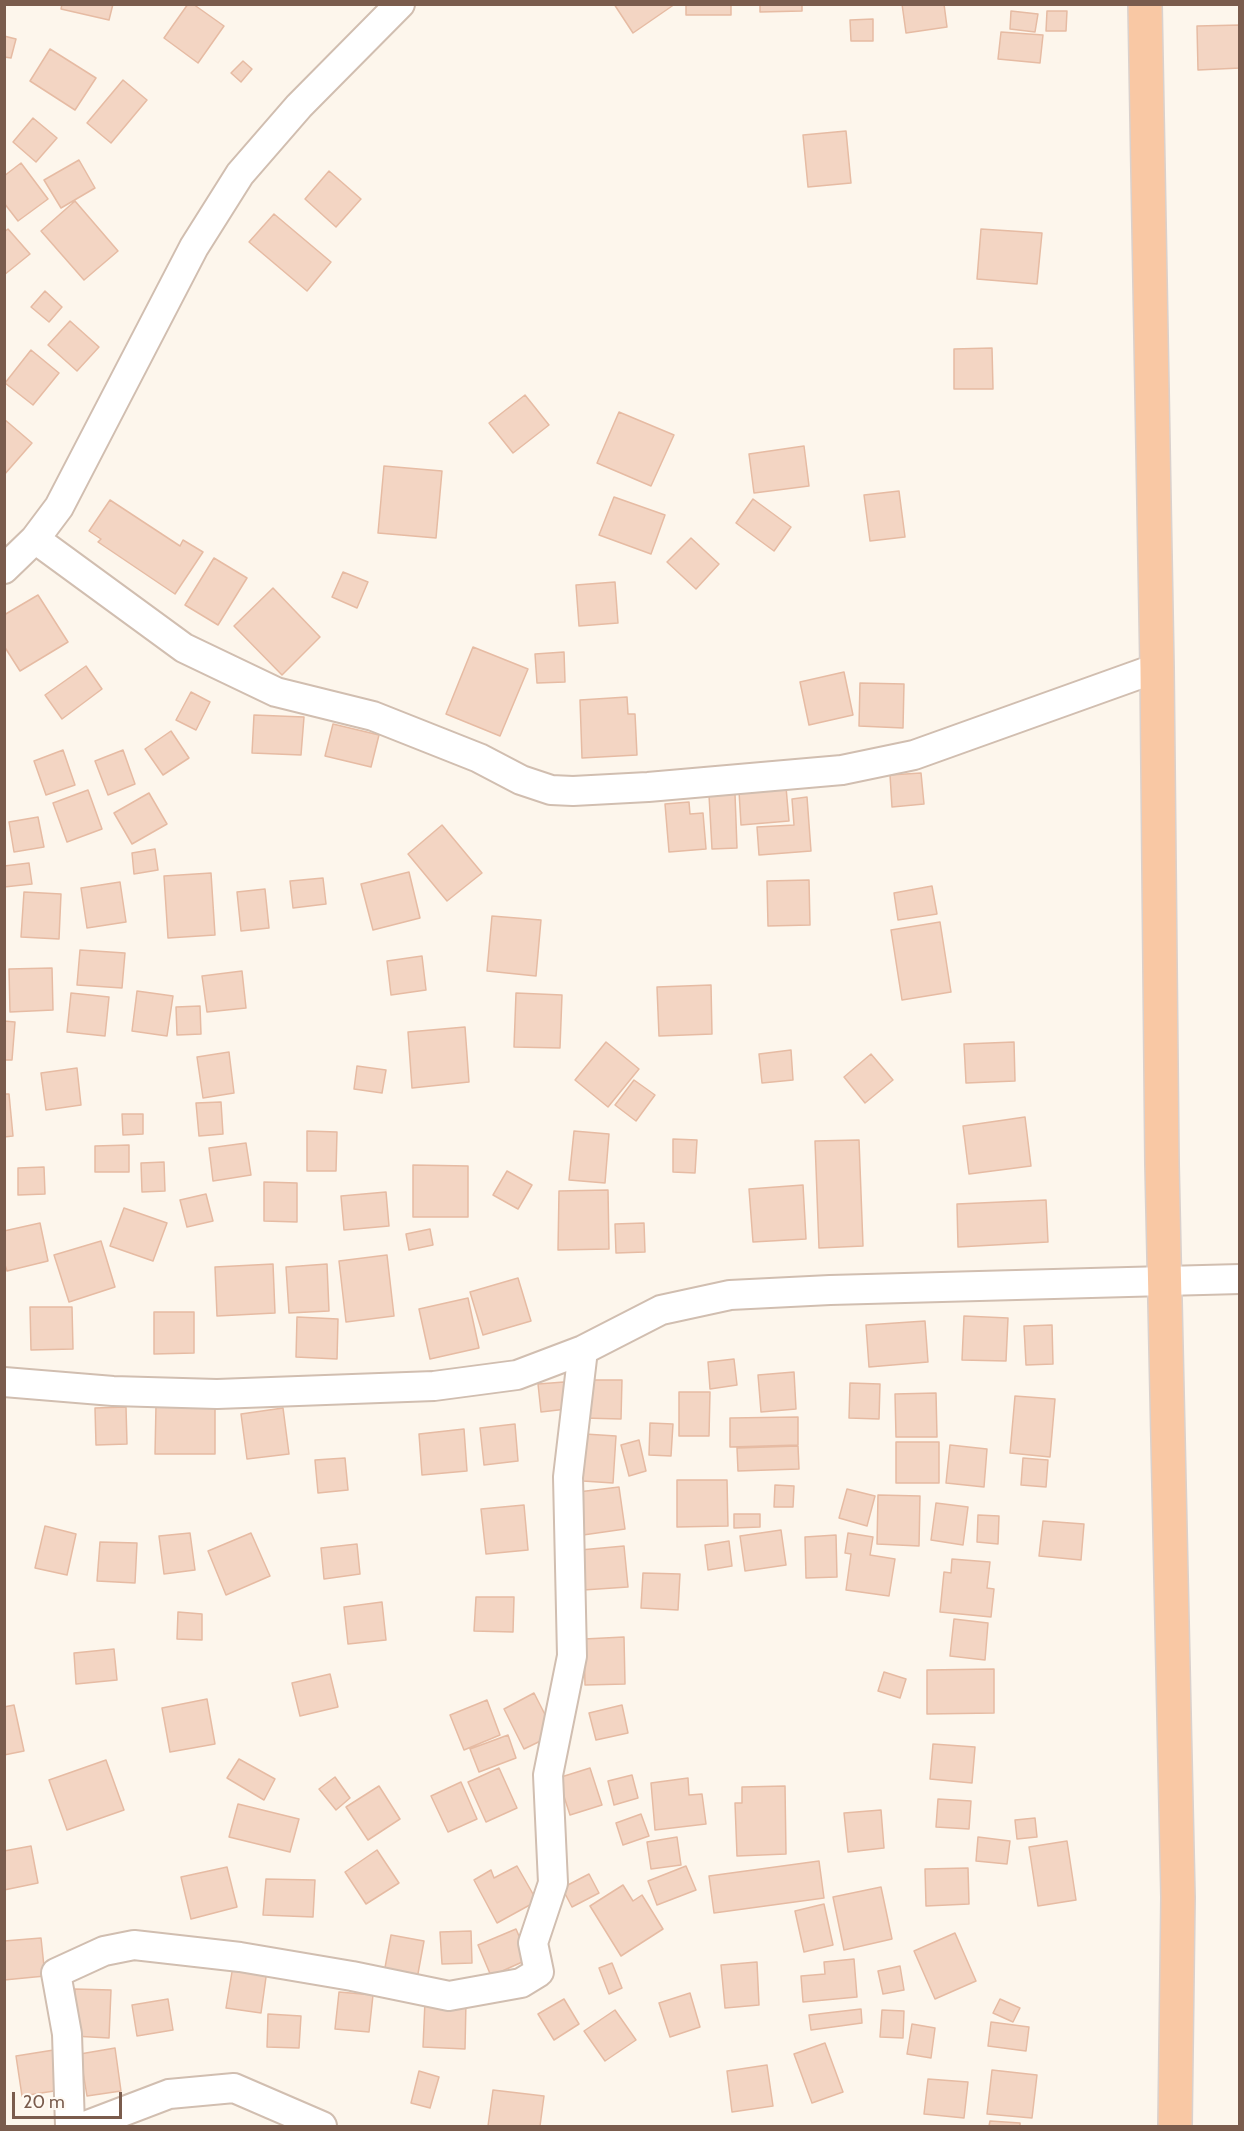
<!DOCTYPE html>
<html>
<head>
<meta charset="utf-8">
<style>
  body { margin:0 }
  #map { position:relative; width:1244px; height:2131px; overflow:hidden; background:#fdf6ec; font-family:Cabin,sans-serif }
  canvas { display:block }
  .frame { position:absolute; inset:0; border:6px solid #7a5c4d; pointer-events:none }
  .scale { position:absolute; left:12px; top:2092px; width:110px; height:27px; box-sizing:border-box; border:3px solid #7a5c4d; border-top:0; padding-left:8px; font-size:18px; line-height:21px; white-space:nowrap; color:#7a5c4d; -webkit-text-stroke:4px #fffaf3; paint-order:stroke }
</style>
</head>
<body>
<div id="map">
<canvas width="1244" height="2131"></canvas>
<div class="frame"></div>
<div class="scale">20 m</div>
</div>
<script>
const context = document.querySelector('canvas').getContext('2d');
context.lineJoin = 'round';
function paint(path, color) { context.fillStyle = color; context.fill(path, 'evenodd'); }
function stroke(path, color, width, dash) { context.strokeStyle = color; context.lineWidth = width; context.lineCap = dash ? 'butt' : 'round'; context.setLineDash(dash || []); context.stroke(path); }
const building = new Path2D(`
  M62 4H113L109 20 61 9Z
  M188 4H193L224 26 198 63 164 38Z
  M614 4H675L633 33Z
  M686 4H731V15H686Z
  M760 4H802V11L760 12Z
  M902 4H944L947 27 906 33Z
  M1011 11 1038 14 1035 32 1010 29Z
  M1047 11H1067L1066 31H1046Z
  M873 19V41H851L850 20Z
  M1240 25V68L1198 70 1197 26Z
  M1001 32 1043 35 1040 63 998 59Z
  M4 36 16 39 11 58 4 57Z
  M50 49 96 78 75 110 30 81Z
  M243 61 252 69 241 82 231 73Z
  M123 80 147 100 111 143 87 123Z
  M33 118 57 138 36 162 13 142Z
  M846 131 851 183 808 187 803 135Z
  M79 160 95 188 61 208 44 180Z
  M21 163 48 199 18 221 4 203V176Z
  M329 171 361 199 336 227 305 199Z
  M75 201 118 251 84 280 41 231Z
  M274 214 331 262 307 291 249 242Z
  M8 229 30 254 4 275V232Z
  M981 229 1042 233 1037 284 977 279Z
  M45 291 62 307 49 322 31 307Z
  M70 321 99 347 77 371 48 345Z
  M992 348 993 389H954V349Z
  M31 350 59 373 33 405 5 383Z
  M525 395 549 425 513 453 489 423Z
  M619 412 674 435 651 486 597 463Z
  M4 419 32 443 4 475Z
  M804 446 809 486 754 493 749 454Z
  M384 466 442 471 436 538 378 533Z
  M899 491 905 537 870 541 864 495Z
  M614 497 665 515 651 554 599 535Z
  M753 499 791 527 774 551 736 523Z
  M110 500 180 546 183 540 203 552 175 594 98 542 101 539 89 531Z
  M691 538 719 564 696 589 667 562Z
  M214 558 247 578 218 625 185 605Z
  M343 572 368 582 357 608 332 597Z
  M615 582 618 623 579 626 576 585Z
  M273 588 320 637 282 675 234 626Z
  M38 595 68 642 20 671 4 646V615Z
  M473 647 528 669 500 736 446 714Z
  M564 652 565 682 537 683 535 654Z
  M86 666 102 689 62 719 45 695Z
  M844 672 853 715 809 725 800 682Z
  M860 683 904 684 903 728 859 726Z
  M191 692 210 702 196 730 176 720Z
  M627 697 628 714H635L637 755 582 758 580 700Z
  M254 715 304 717 301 755 252 753Z
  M333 724 379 735 371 767 325 756Z
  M171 731 189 758 163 775 145 749Z
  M63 750 75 785 46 795 34 761Z
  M123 750 135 784 108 795 95 761Z
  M921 773 924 804 892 807 890 775Z
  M786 787 789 821 741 825 739 791Z
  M88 790 102 829 67 842 53 803Z
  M149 793 167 824 132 844 114 813Z
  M735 794 737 848 712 849 709 795Z
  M807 797 811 851 759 855 757 827 794 825 792 799Z
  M689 802 690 814 703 813 706 849 669 852 665 804Z
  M38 817 44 847 14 852 9 822Z
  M442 825 482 873 447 901 408 854Z
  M155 849 158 870 134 874 132 853Z
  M29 863 32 884 4 887V866Z
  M409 872 420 918 373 930 361 884Z
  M211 873 215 935 168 938 164 876Z
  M323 878 326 904 293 908 290 881Z
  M809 880 810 925 768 926 767 881Z
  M120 882 126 922 87 928 81 888Z
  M932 886 937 914 898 920 894 893Z
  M265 889 269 928 241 931 237 892Z
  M24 892 61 894 59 939 21 937Z
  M492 916 541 920 536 976 487 971Z
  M940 922 951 992 902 1000 891 930Z
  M80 950 125 953 122 988 77 985Z
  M422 956 426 990 391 995 387 961Z
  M52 968 53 1010 10 1012 9 969Z
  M242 971 246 1008 207 1012 202 976Z
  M711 985 712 1034 659 1036 657 987Z
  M137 991 173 996 167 1036 132 1031Z
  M71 993 109 997 105 1036 67 1032Z
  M516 993 562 995 560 1048 514 1047Z
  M200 1006 201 1034 177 1035 176 1007Z
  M4 1021 15 1022 12 1060H4Z
  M465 1027 469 1082 412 1088 408 1032Z
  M606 1042 639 1069 608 1107 575 1080Z
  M1014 1042 1015 1081 966 1083 964 1044Z
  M791 1050 793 1080 762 1083 759 1054Z
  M229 1052 234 1093 203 1098 197 1057Z
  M871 1054 893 1080 865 1103 844 1077Z
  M357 1066 386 1070 382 1093 354 1089Z
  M77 1068 81 1105 46 1110 41 1073Z
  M634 1080 655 1095 636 1121 615 1105Z
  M4 1094H9L13 1136 4 1137Z
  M221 1102 223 1134 199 1136 196 1103Z
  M122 1114H143V1134L123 1135Z
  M1025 1117 1031 1166 969 1174 963 1126Z
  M307 1131 337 1132 336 1171H307Z
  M574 1131 609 1134 605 1183 569 1180Z
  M673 1139 697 1140 695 1173 673 1172Z
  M859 1140 863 1246 819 1248 815 1141Z
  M246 1143 251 1175 213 1181 209 1148Z
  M129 1145V1172H95V1146Z
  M164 1162 165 1191 142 1192 141 1163Z
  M413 1165 468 1166V1217H413Z
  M44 1167 45 1194 18 1195V1168Z
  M507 1171 532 1185 518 1209 493 1195Z
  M264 1182 297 1183V1222L264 1221Z
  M803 1185 806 1239 753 1242 749 1189Z
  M608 1190 609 1249 558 1250 559 1191Z
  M386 1192 389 1226 344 1230 341 1196Z
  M206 1194 213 1221 187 1227 180 1200Z
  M1046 1200 1048 1242 958 1247 957 1204Z
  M124 1208 167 1223 153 1261 110 1246Z
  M40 1223 48 1261 7 1271 4 1262V1231Z
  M644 1223 645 1252 616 1253 615 1224Z
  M430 1229 433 1245 409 1250 406 1234Z
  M101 1241 115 1287 69 1302 54 1255Z
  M387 1255 394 1316 346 1322 339 1261Z
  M273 1264 275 1313 217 1316 215 1267Z
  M327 1264 329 1311 289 1313 286 1267Z
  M518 1278 531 1321 483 1335 470 1292Z
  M468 1298 479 1348 430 1359 419 1309Z
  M30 1307H72L73 1349 31 1350Z
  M154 1312H194V1353L154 1354Z
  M964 1316 1008 1318 1006 1361 962 1360Z
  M297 1317 338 1319 337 1359 296 1357Z
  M925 1321 928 1362 869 1367 866 1325Z
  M1052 1325 1053 1364 1026 1365 1024 1326Z
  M734 1359 737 1385 710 1389 708 1362Z
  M794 1372 796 1409 761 1412 758 1375Z
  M584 1380H622L621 1419 583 1418Z
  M564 1382 567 1409 541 1412 538 1384Z
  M850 1383 880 1384 879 1419 849 1418Z
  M679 1392H710L709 1436H679Z
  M936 1393 937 1437H896L895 1394Z
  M1015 1396 1055 1399 1050 1457 1010 1453Z
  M156 1405 215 1406V1454H155Z
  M126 1407 127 1444 96 1445 95 1408Z
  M283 1408 289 1454 247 1459 241 1414Z
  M798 1417V1445L730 1447V1418Z
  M650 1423 673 1424 671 1456 649 1455Z
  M515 1424 518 1461 484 1465 480 1428Z
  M464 1429 467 1471 422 1475 419 1434Z
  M585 1434 616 1436 613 1483 583 1481Z
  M639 1440 646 1471 629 1476 621 1445Z
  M896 1442H939V1483H896Z
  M950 1445 987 1449 984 1487 946 1483Z
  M798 1446 799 1469 738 1471 737 1448Z
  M345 1458 348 1490 318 1493 315 1460Z
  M1023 1458 1048 1460 1046 1487 1021 1485Z
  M677 1480H727L728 1526 677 1527Z
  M775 1485 794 1486 793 1507H774Z
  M619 1487 625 1529 583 1535 578 1492Z
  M847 1489 875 1496 867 1526 839 1518Z
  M878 1495 920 1496 919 1546 877 1544Z
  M936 1503 968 1507 963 1545 931 1540Z
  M524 1505 528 1550 486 1554 481 1509Z
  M734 1514H760V1527L734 1528Z
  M978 1515 999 1516 998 1544 977 1542Z
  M1043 1521 1084 1524 1081 1560 1039 1556Z
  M45 1526 76 1534 67 1575 35 1568Z
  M781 1530 786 1565 745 1571 740 1536Z
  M190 1533 195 1570 164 1574 159 1536Z
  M251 1533 270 1576 226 1595 208 1551Z
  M848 1533 873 1537 870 1555 895 1559 889 1596 846 1590 851 1554 845 1553Z
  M836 1535 837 1577 806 1578 805 1537Z
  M729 1541 732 1566 708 1570 705 1545Z
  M100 1542 137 1543 135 1583 97 1581Z
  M357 1544 360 1574 324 1579 321 1548Z
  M624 1546 628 1587 583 1590 580 1550Z
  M952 1559 990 1562 987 1588 994 1589 991 1617 940 1612 944 1572 951 1573Z
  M643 1573 680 1574 678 1610 641 1608Z
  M476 1597H514L513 1632 474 1631Z
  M382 1602 386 1640 348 1644 344 1607Z
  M178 1612 202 1614V1640L177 1639Z
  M954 1619 988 1623 985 1660 950 1656Z
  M624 1637 625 1684 585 1685 584 1639Z
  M114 1649 117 1680 76 1684 74 1653Z
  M994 1669V1713L927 1714V1670Z
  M884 1672 906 1679 900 1698 878 1691Z
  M330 1674 338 1707 300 1716 292 1683Z
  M534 1693 555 1734 524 1749 504 1709Z
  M207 1699 215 1744 170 1752 162 1708Z
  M487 1700 500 1735 464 1750 450 1715Z
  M14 1705 24 1751 4 1755V1707Z
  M622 1705 628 1733 596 1740 589 1713Z
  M508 1735 516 1758 479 1772 470 1749Z
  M933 1744 975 1747 972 1783 930 1779Z
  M239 1759 275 1779 264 1800 227 1778Z
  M106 1760 124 1810 67 1830 49 1780Z
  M499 1768 517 1808 486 1822 468 1782Z
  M590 1768 602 1805 570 1815 558 1778Z
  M632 1775 638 1798 614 1805 608 1781Z
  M335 1777 350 1798 336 1810 319 1789Z
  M688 1778 689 1795 702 1794 706 1824 655 1830 651 1783Z
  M461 1782 477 1819 448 1832 431 1796Z
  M379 1786 400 1819 368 1840 346 1807Z
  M785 1786 786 1854 737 1856 735 1803H742V1787Z
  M938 1799 971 1801 969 1829 936 1827Z
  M238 1804 299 1819 290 1852 229 1837Z
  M881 1810 884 1848 848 1852 844 1813Z
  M641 1814 649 1836 623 1845 616 1823Z
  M1035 1818 1037 1837 1017 1839 1015 1820Z
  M677 1837 681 1865 651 1869 647 1842Z
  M978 1837 1010 1841 1007 1864 976 1861Z
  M1067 1841 1076 1900 1038 1906 1029 1847Z
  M31 1846 38 1883 4 1890V1851Z
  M377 1850 399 1883 366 1904 345 1872Z
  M819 1861 824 1898 714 1913 709 1876Z
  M517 1866 537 1901 497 1923 474 1880 491 1870 494 1878Z
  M686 1866 696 1890 657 1905 648 1881Z
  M227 1867 237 1907 191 1919 181 1877Z
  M968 1868 969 1904 926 1906 925 1869Z
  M589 1874 599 1893 572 1907 562 1888Z
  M266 1879 315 1880 313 1917 263 1915Z
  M623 1885 633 1901 642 1895 663 1929 621 1956 590 1906Z
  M881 1887 892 1939 844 1950 833 1897Z
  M824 1904 833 1945 804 1952 795 1911Z
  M516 1929 529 1959 491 1976 478 1945Z
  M471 1931 472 1963 442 1964 440 1932Z
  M955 1933 976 1981 935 1999 914 1951Z
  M391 1935 424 1941 417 1979 384 1973Z
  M41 1938 45 1976 4 1980V1941Z
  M854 1959 857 1997 803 2002 801 1976 825 1974 824 1962Z
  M757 1962 759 2005 725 2008 721 1965Z
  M612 1963 622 1988 609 1994 599 1968Z
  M233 1966 267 1970 261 2013 226 2008Z
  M900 1966 904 1990 883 1994 878 1971Z
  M75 1989 111 1990 109 2038 73 2036Z
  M339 1992 373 1995 369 2032 335 2029Z
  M690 1993 700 2027 670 2037 659 2003Z
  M168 1999 173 2030 137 2036 132 2005Z
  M564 1999 579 2024 554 2040 538 2014Z
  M1000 1999 1020 2008 1013 2022 993 2013Z
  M425 2001 466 2002 465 2049 423 2047Z
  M861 2009 862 2023 811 2030 809 2015Z
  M615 2010 636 2040 605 2061 584 2031Z
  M882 2010 904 2011 903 2038 880 2037Z
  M268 2014 301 2016 299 2048 267 2047Z
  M991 2022 1029 2027 1026 2051 988 2046Z
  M912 2024 935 2028 931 2058 907 2054Z
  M825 2043 843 2092 812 2103 794 2054Z
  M115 2048 121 2091 87 2096 80 2054Z
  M60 2049 67 2089 22 2096 16 2056Z
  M767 2065 773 2106 732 2112 727 2071Z
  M992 2070 1037 2075 1032 2118 987 2114Z
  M419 2071 439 2077 430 2108 411 2103Z
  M928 2079 968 2082 964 2118 924 2114Z
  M493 2090 544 2096 540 2126H488Z
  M990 2121 1020 2123V2126H989Z`);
const minor = new Path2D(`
  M35 539 184 648 276 692 373 716 479 758 521 780 551 790 573 791 648 787 842 770 914 755 1157 668
  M4 569 35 539 59 507 194 247 240 174 299 106 400 4
  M4 1382 113 1391 217 1394 434 1386 517 1375 583 1350 661 1310 730 1295 830 1290 1240 1279
  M70 2126 67 2034 56 1973 104 1951 134 1945 240 1957 352 1976 449 1996 521 1983 539 1972 533 1943 553 1883 548 1775 572 1656 568 1477 583 1350
  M85 2126 169 2094 234 2088 322 2126`);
const trunk = new Path2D(`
  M1145 4 1157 668 1162 1164 1178 1897 1175 2126`);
paint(building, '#f3d5c3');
stroke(building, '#e6bba3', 1.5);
stroke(minor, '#d1beb0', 32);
stroke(trunk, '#dad1cd', 36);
stroke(minor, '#fff', 28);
stroke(trunk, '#f9c8a4', 33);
</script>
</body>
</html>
